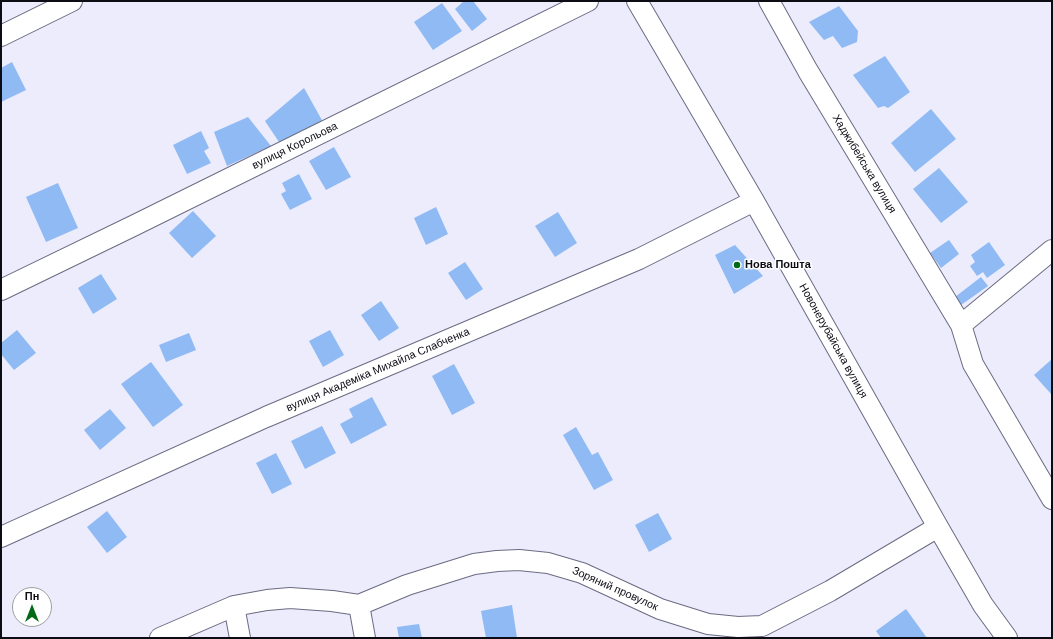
<!DOCTYPE html>
<html>
<head>
<meta charset="utf-8">
<style>
  body { margin:0 }
  #map { position:relative; width:1053px; height:639px; overflow:hidden; background:#ececfc; font-family:Helvetica,sans-serif }
  canvas { display:block }
  .frame { position:absolute; inset:0; border:2px solid #0c0c15; pointer-events:none }
  .north { position:absolute; left:12px; top:587px; width:40px; height:40px; box-sizing:border-box; background:#fff; border:1px solid #9e9ea1; border-radius:50%; rotate:0deg; font-size:11px; font-weight:700; line-height:16px; text-align:center; color:#0c0c15 }
  .north::after { content:''; display:block; margin:auto; width:14px; height:18px; background:#026a17; clip-path:polygon(50% 0,100% 100%,50% 72%,0 100%) }
</style>
</head>
<body>
<div id="map">
<canvas width="1053" height="639"></canvas>
<div class="frame"></div>
<div class="north">Пн</div>
</div>
<script>
const context = document.querySelector('canvas').getContext('2d');
context.lineJoin = 'round';
function paint(path, color) { context.fillStyle = color; context.fill(path, 'evenodd'); }
function stroke(path, color, width, dash) { context.strokeStyle = color; context.lineWidth = width; context.lineCap = dash ? 'butt' : 'round'; context.setLineDash(dash || []); context.stroke(path); }
function write(font, color, halo, rows, align = 'center') {
  context.font = font + ' Helvetica,sans-serif'; context.lineWidth = 3; context.setLineDash([]); context.textBaseline = 'middle'; context.strokeStyle = halo; context.fillStyle = color; for (const [text, x, y, turn = 0] of rows) {
    context.save(); context.translate(x, y); context.rotate((+turn || 0) * Math.PI / 180); context.textAlign = isNaN(turn) ? turn : align; if (halo) context.strokeText(text, 0, 0); context.fillText(text, 0, 0); context.restore();
  }
}
const building = new Path2D(`
  M464 1H473L487 19 472 31 455 9Z
  M442 3 462 31 433 50 414 22Z
  M839 6 858 31 857 42 842 48 833 36 824 40 809 22Z
  M885 56 910 92 888 108 884 106 878 108 853 75Z
  M12 62 26 90 1 102V68Z
  M304 88 323 122 283 148 265 121Z
  M931 109 956 139 915 172 891 143Z
  M248 117 271 146 227 166 214 132Z
  M201 131 209 148 204 151 211 163 187 174 173 145Z
  M334 147 351 177 326 190 309 161Z
  M939 168 968 202 941 223 913 189Z
  M299 174 312 199 290 210 281 194 286 191 282 183Z
  M58 183 78 228 46 242 26 197Z
  M436 207 448 234 426 245 414 218Z
  M193 211 216 236 192 258 169 233Z
  M558 212 577 243 555 257 535 226Z
  M949 240 959 254 941 268 930 253Z
  M989 242 1005 265 987 278 983 272 977 276 970 266 975 262 971 255Z
  M735 245 763 276 734 294 715 255Z
  M465 262 483 289 466 300 448 273Z
  M101 274 117 299 93 314 78 288Z
  M981 277 988 286 961 305 955 297Z
  M381 301 399 328 379 341 361 315Z
  M17 330 36 353 14 370 1 354V343Z
  M330 330 344 355 323 367 309 341Z
  M189 333 196 350 166 362 159 345Z
  M1052 359V395L1034 375Z
  M151 362 183 405 153 427 121 384Z
  M454 364 475 403 452 415 432 376Z
  M372 397 387 425 351 444 340 424 353 417 349 409Z
  M110 409 126 428 100 450 84 430Z
  M322 426 336 453 305 469 291 441Z
  M576 427 592 455 598 452 613 480 594 490 563 435Z
  M276 453 292 484 272 494 256 463Z
  M107 511 127 537 107 553 87 527Z
  M658 513 672 539 649 552 635 525Z
  M512 605 517 638H486L481 611Z
  M906 609 927 638H881L876 631Z
  M419 624 422 638H399L397 627Z`);
const minor = new Path2D(`
  M637 1 754 201 938 527 983 605 1007 638
  M769 1 808 71 961 325 973 364 1052 499
  M1 36 72 1
  M1 290 135 225 588 1
  M961 325 1052 250
  M1 537 266 417 639 259 754 201
  M359 605 365 638
  M234 606 240 638
  M160 638 234 606 267 600 290 598 332 601 359 605 407 585 474 564 497 561 519 560 548 563 582 573 660 609 708 624 738 627 762 626 830 591 938 527`);
const markers = [
  [737,265,4,"#026a17"]
];
const streetNames = [
  ["вулиця Корольова",295,146,-26],
  ["Хаджибейська вулиця",864,164,59],
  ["Новонерубайська вулиця",833,341,61],
  ["вулиця Академіка Михайла Слабченка",378,370,-23],
  ["Зоряний провулок",615,589,24]
];
const poiNames = [
  ["Нова Пошта",745,265]
];
paint(building, '#8fbaf4');
stroke(minor, '#6b6b82', 22);
stroke(minor, '#fff', 20);
for (const [x, y, r, color] of markers) { const dot = new Path2D(); dot.arc(x, y, r, 0, 2 * Math.PI); context.fillStyle = color; context.fill(dot); stroke(dot, '#fff', 1.5); }
write('11px', '#0c0c15', '#fff', streetNames);
write('bold 11px', '#0c0c15', '#fff', poiNames, 'left');
</script>
</body>
</html>
